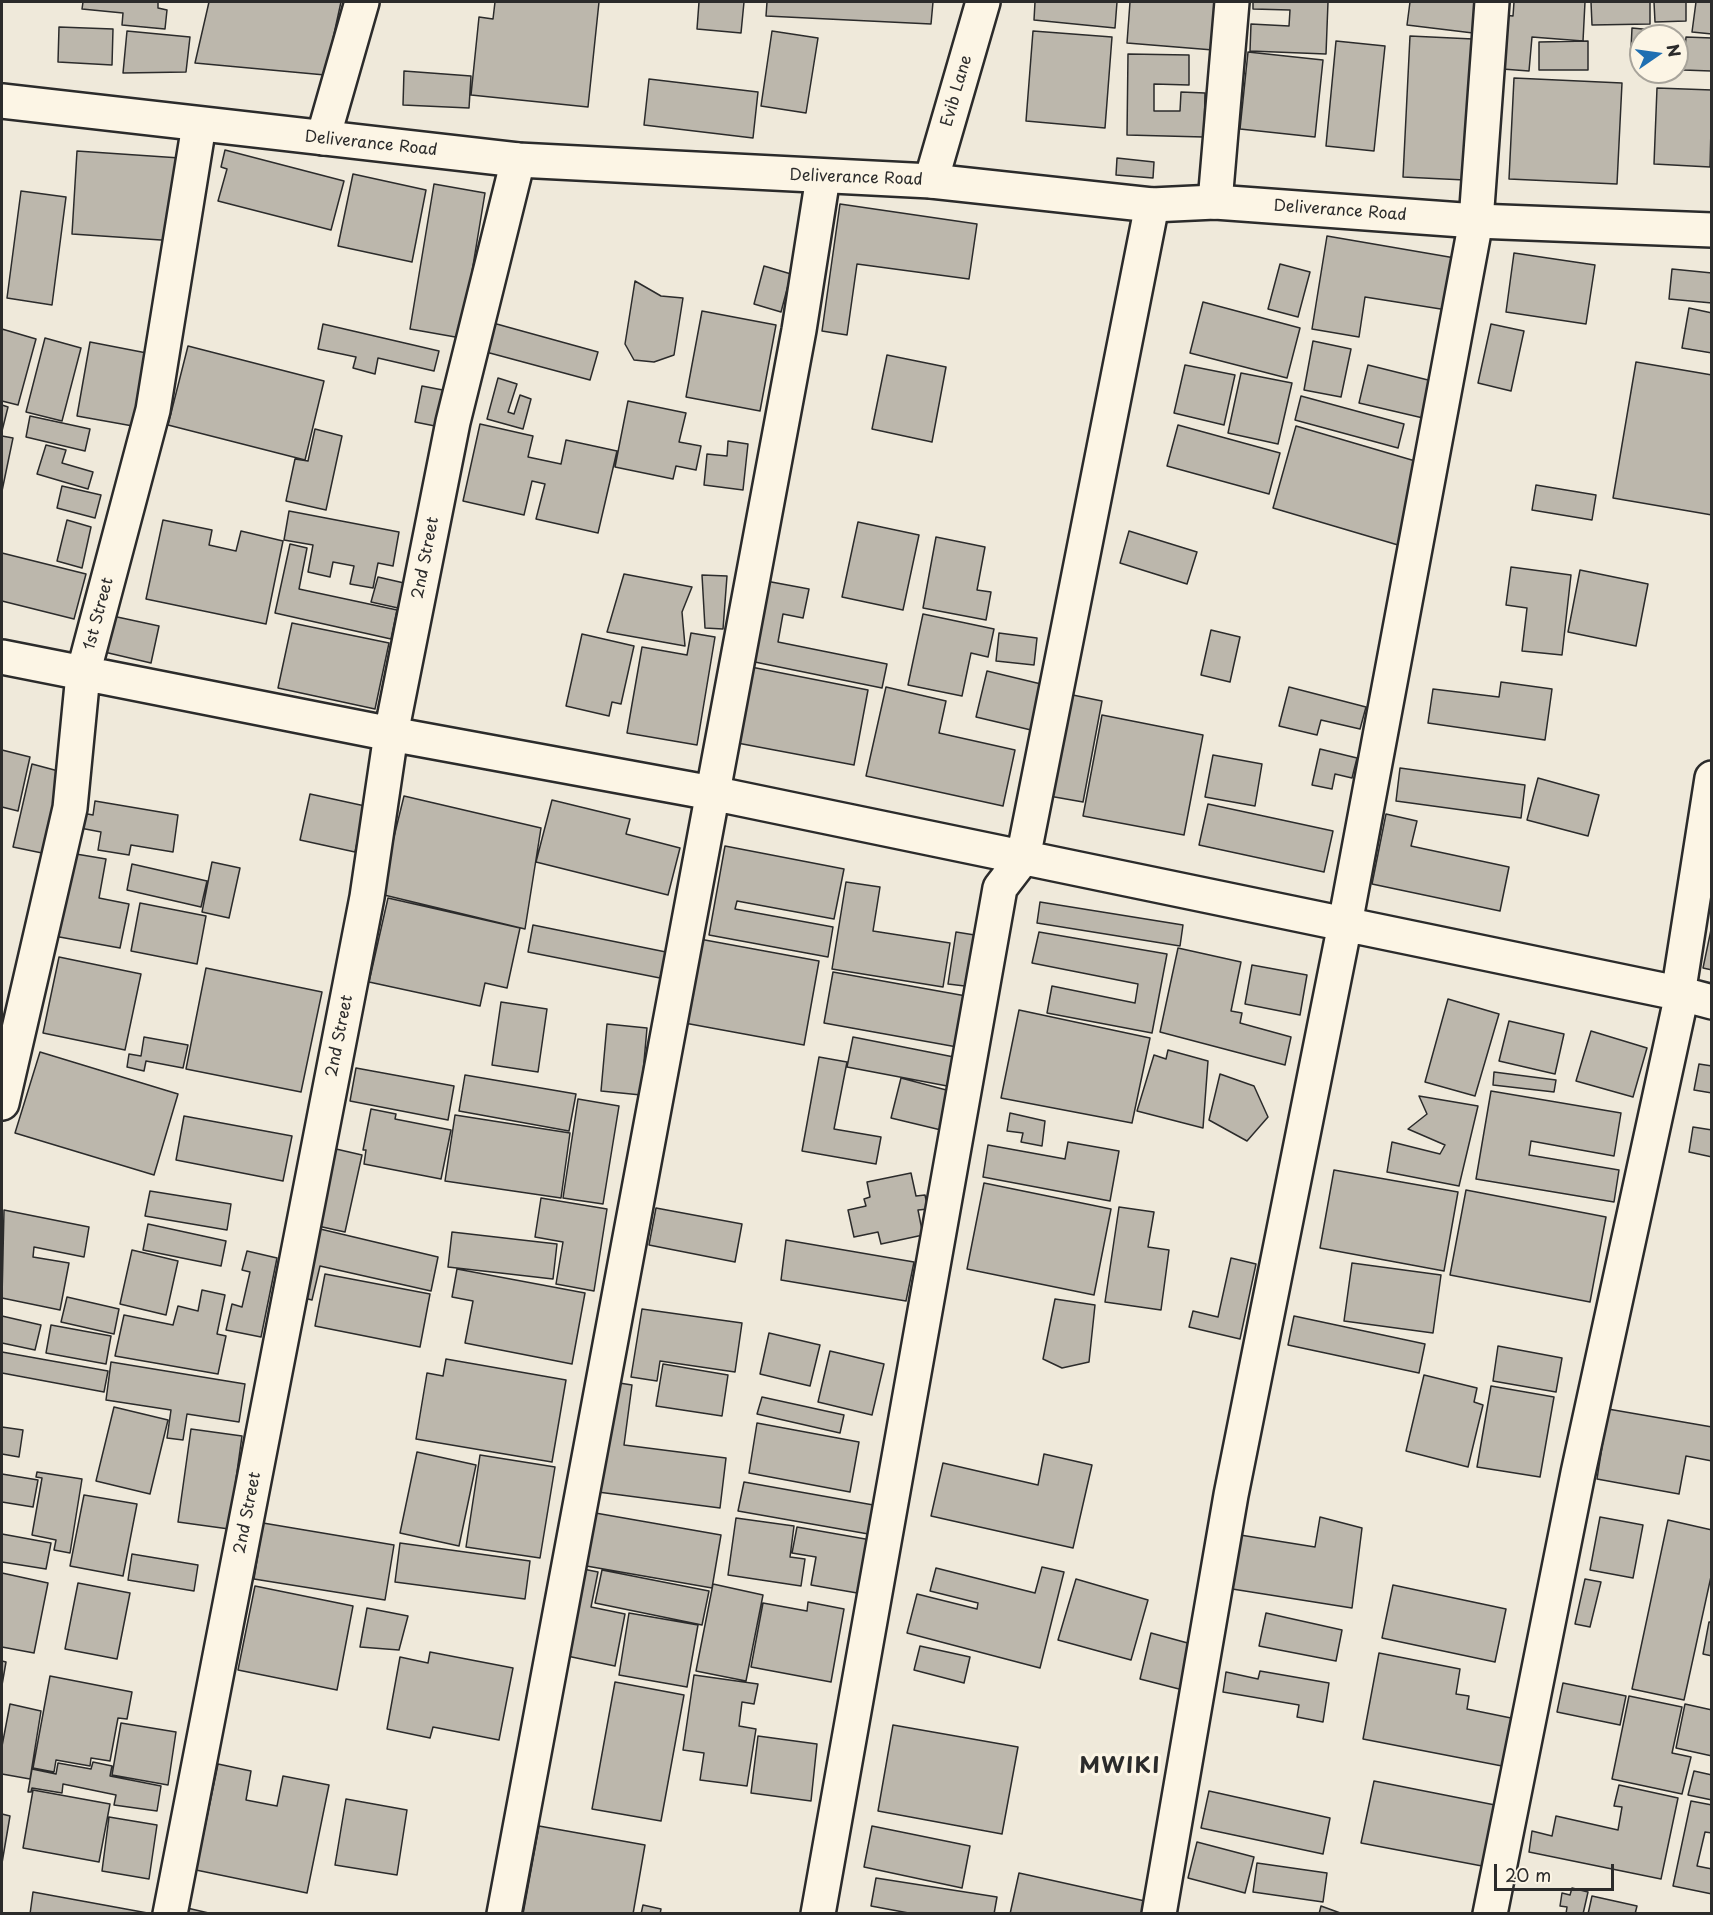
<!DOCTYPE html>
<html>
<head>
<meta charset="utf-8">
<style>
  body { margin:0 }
  #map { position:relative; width:1713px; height:1915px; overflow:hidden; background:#efe9da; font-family:"Playpen Sans",sans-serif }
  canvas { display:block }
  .frame { position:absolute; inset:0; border:3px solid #2b2b2b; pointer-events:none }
  .north { position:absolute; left:1629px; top:24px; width:60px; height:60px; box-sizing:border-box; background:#fcf5e5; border:2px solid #a8a49b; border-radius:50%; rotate:77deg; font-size:16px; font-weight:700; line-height:24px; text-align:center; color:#2b2b2b }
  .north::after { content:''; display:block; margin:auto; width:21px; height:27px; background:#1f6fb2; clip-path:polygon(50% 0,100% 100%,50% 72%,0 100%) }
  .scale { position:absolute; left:1494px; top:1864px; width:120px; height:27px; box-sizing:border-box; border:3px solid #2b2b2b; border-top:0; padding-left:8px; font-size:18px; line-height:21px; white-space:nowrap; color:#2b2b2b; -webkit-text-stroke:4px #fcf5e5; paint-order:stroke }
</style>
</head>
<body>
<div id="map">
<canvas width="1713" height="1915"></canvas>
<div class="frame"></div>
<div class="north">N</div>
<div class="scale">20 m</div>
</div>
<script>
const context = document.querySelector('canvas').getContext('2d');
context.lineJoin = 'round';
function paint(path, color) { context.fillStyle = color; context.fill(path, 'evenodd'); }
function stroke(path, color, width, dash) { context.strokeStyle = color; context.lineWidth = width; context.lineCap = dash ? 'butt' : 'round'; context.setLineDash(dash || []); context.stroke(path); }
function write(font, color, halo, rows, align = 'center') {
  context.font = font + ' "Playpen Sans",sans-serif'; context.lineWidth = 6; context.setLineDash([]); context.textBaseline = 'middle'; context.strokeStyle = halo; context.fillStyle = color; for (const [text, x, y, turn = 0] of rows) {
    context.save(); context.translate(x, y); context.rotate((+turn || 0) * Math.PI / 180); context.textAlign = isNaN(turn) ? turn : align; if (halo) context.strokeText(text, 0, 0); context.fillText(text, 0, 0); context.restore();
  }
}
const building = new Path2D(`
  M83 2H158V8L167 10 165 29 122 25 123 13 82 9Z
  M209 2H341L325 75 195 63Z
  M495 2H599L588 107 471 95 479 17 493 19Z
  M699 2H744L741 33 697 29Z
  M767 2H933L931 24 766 16Z
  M1035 2H1117L1115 28 1034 20Z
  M1130 2H1216L1213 50 1127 43Z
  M1253 2H1328L1326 54 1250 51 1251 24 1289 26 1290 10 1253 9Z
  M1410 2H1476L1473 33 1407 25Z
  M1514 2H1585L1583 41 1532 37 1529 71 1489 68 1493 14 1513 16Z
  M1591 2H1650V24L1592 25Z
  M1654 2H1686V21L1655 22Z
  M1696 2H1712V34L1692 32Z
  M59 27 113 29 112 65 58 62Z
  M1632 28 1674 32V36H1641V50L1631 49Z
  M127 31 190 37 186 72 123 73Z
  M772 31 818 38 806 113 761 106Z
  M1033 31 1112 37 1105 128 1026 121Z
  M1410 36 1473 39 1465 180 1403 177Z
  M1686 37 1712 38 1711 71 1683 70Z
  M1336 41 1385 46 1374 151 1326 146Z
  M1588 41V70H1539V42Z
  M1248 52 1323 60 1315 137 1240 129Z
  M1128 54 1189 55V85L1154 84V111H1180L1181 92 1205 93 1204 137 1127 135Z
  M404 71 471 76 469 108 403 105Z
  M1514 78 1622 83 1617 184 1509 179Z
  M649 79 758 92 753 138 644 125Z
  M1657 88 1712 90 1710 167 1654 164Z
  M225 150 344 181 331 230 218 201 227 169 221 167Z
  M77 151 180 158 176 241 72 234Z
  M1117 158 1154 162 1153 178 1116 175Z
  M353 174 426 190 412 262 338 246Z
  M434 184 485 193 461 338 410 329Z
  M21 191 66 197 52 305 7 298Z
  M840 204 977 224 969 279 857 264 847 335 822 331Z
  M1327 236 1455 258 1447 310 1365 297 1359 337 1312 329Z
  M1514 253 1595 265 1586 324 1506 312Z
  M1280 264 1310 272 1298 317 1268 309Z
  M764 266 791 274 781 312 754 304Z
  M1672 269 1712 273V303L1669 299Z
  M635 281 661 296 683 298 674 355 654 362 634 360 625 344Z
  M1203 302 1300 328 1287 378 1190 353Z
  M1689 308 1712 313V353L1682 348Z
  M702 311 776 325 760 411 686 397Z
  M493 323 598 352 590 380 486 352Z
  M323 324 439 351 434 371 378 358 375 374 353 368 356 357 318 349Z
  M1491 324 1524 331 1511 391 1478 383Z
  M2 329 36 339 18 405 2 401Z
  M45 338 81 348 62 421 26 412Z
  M1313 341 1351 349 1341 397 1304 390Z
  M90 342 157 355 144 428 77 416Z
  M188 346 324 381 305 460 168 425Z
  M887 355 946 367 932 442 872 429Z
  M1636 362 1712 375V515L1613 498Z
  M1185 365 1235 375 1224 425 1174 413Z
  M1368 365 1432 381 1423 418 1359 403Z
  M1241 373 1292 383 1278 444 1228 433Z
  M498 378 517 384 508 412 514 414 520 395 531 399 523 429 487 419Z
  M422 386 448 391 440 427 415 422Z
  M1301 396 1404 424 1398 448 1295 420Z
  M628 401 686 413 679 442 701 446 696 470 676 466 673 479 615 467Z
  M2 405 8 407 2 431Z
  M30 416 90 429 85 451 26 437Z
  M480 424 533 436 528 457 561 464 566 440 617 451 598 533 536 519 545 484 532 481 524 515 463 501Z
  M1178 425 1280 453 1269 494 1167 466Z
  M1296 426 1422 463 1398 545 1273 508Z
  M315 429 342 436 326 510 286 501 295 459 308 461Z
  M2 436 13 438 2 491Z
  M728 441 748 444 743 490 704 485 707 454 727 456Z
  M46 445 66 450 62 463 93 472 88 489 37 474Z
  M1536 485 1596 495 1592 520 1532 510Z
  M62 486 101 495 95 518 57 508Z
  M289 511 399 532 393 566 378 563 373 588 350 584 354 566 333 562 330 577 308 572 313 545 284 540Z
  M67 520 91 527 82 568 57 561Z
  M163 520 212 530 209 545 236 551 241 531 283 541 266 624 146 599Z
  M858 522 919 535 903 610 842 597Z
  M1129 531 1197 552 1187 584 1120 563Z
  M936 537 985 547 977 590 991 592 986 620 923 608Z
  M290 544 307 548 299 589 397 610 391 639 275 613Z
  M2 553 86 574 74 619 2 601Z
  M1511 567 1571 575 1562 655 1522 651 1527 608 1506 605Z
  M1580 570 1648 584 1636 646 1568 632Z
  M624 574 692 587 682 612 685 646 607 632Z
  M702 575 727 576 723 629 705 628Z
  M378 577 404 583 398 608 371 602Z
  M766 581 809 589 803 618 783 614 778 642 887 664 882 688 750 661Z
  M923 614 994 629 988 657 971 653 962 696 908 685Z
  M108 615 159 626 151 663 100 651Z
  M292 623 389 643 375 709 278 688Z
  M1211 630 1240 637 1230 682 1201 675Z
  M691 633 715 637 697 745 627 733 642 647 687 655Z
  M999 633 1037 638 1034 665 996 661Z
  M582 634 634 646 621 704 612 702 609 716 566 706Z
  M746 666 868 690 854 765 732 742Z
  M987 671 1041 684 1031 730 976 717Z
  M1501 682 1552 689 1545 740 1428 723 1433 689 1499 697Z
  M886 687 946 701 939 733 1015 750 1003 806 866 776Z
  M1289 687 1366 707 1360 729 1321 720 1317 735 1279 726Z
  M1068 694 1102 701 1083 802 1049 796Z
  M1102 715 1203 735 1184 835 1083 816Z
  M1320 749 1357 758 1352 778 1335 774 1332 789 1312 785Z
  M2 750 30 757 18 811 2 807Z
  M1213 755 1262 764 1255 806 1205 797Z
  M32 764 62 772 42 853 13 847Z
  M1400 768 1525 785 1521 818 1396 801Z
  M1538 778 1599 795 1588 836 1527 820Z
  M310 794 365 806 355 852 300 840Z
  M404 796 541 828 525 929 380 894Z
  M552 800 630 819 626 834 680 848 668 895 536 862Z
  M95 801 178 815 173 852 131 845 129 855 98 850 101 832 80 828 82 813 93 815Z
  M1208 804 1333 831 1324 872 1199 845Z
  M1386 814 1417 821 1411 846 1509 867 1500 911 1372 884Z
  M725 846 844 869 834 919 737 901 735 909 833 927 828 957 709 935Z
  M70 853 106 859 99 898 129 904 120 948 54 936Z
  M212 862 240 868 229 918 202 912Z
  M132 864 207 881 201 907 127 890Z
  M846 882 880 887 873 931 950 943 943 987 832 969Z
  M388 898 520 928 507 988 485 983 480 1006 369 982Z
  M1040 902 1183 925 1180 946 1037 923Z
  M140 903 206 916 197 964 131 951Z
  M533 925 666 952 660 978 528 952Z
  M1712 925V970L1703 968Z
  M956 932 981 936 973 987 948 984Z
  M1039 932 1167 954 1152 1033 1047 1013 1052 986 1135 1003 1138 984 1032 963Z
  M694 938 819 961 804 1045 679 1022Z
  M1178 948 1241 962 1231 1011 1242 1013 1240 1023 1291 1037 1285 1065 1160 1032Z
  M59 957 141 974 125 1050 43 1033Z
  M1252 965 1307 975 1300 1015 1245 1004Z
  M206 968 322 992 301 1092 186 1069Z
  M833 972 966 996 957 1047 824 1023Z
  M1448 999 1499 1014 1475 1096 1425 1082Z
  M501 1002 547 1009 538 1072 492 1065Z
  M1019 1010 1150 1038 1132 1123 1001 1098Z
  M1509 1021 1564 1034 1555 1074 1499 1061Z
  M607 1024 647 1028 641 1095 601 1091Z
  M1591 1031 1647 1048 1633 1097 1576 1081Z
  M144 1037 188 1045 183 1068 146 1061 144 1071 127 1067 129 1054 141 1056Z
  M853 1037 969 1060 963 1089 847 1067Z
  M1168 1050 1208 1061 1203 1128 1137 1111 1154 1055 1166 1059Z
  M40 1052 178 1094 154 1175 15 1133Z
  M819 1057 847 1062 834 1129 881 1137 876 1164 802 1151Z
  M1699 1064 1712 1066V1093L1694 1090Z
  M356 1068 454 1086 448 1120 350 1101Z
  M1494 1072 1556 1080 1554 1092 1493 1085Z
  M1220 1074 1254 1086 1268 1117 1247 1141 1209 1120Z
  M465 1075 576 1094 569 1131 459 1111Z
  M901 1078 950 1091 941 1130 891 1118Z
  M1491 1091 1621 1113 1614 1156 1531 1141 1529 1155 1619 1170 1614 1202 1476 1179Z
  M1419 1096 1478 1106 1459 1186 1387 1172 1392 1142 1440 1154 1445 1145 1408 1129 1427 1114Z
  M578 1099 619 1106 603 1204 563 1198Z
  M371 1109 396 1114 395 1119 451 1130 441 1179 364 1164 366 1150H363Z
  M1010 1113 1045 1121 1042 1146 1021 1142 1023 1133 1007 1131Z
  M455 1115 570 1133 561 1198 445 1181Z
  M184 1116 292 1136 283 1181 176 1160Z
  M1693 1127 1712 1130V1157L1689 1152Z
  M1068 1142 1119 1151 1110 1201 983 1177 988 1145 1065 1159Z
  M336 1149 362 1155 345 1232 318 1226Z
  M1334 1170 1458 1192 1444 1271 1320 1248Z
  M911 1173 916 1196 925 1195 928 1209 918 1210 923 1235 881 1244 878 1232 854 1237 848 1210 866 1206 864 1199 870 1197 867 1182Z
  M984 1183 1111 1209 1094 1295 967 1269Z
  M1466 1190 1606 1217 1590 1302 1450 1275Z
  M150 1191 231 1204 227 1230 145 1216Z
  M541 1198 607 1209 594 1291 556 1284 563 1242 535 1237Z
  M1119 1207 1154 1212 1148 1247 1169 1250 1161 1310 1105 1302Z
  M656 1208 742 1224 735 1262 649 1245Z
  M4 1210 89 1227 84 1257 34 1247 33 1257 69 1263 60 1310 2 1298Z
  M148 1224 226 1241 221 1266 143 1250Z
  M316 1228 438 1257 431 1291 320 1266 312 1300 300 1297Z
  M452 1232 557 1244 553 1279 448 1267Z
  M786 1240 914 1262 906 1301 781 1280Z
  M132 1250 178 1261 166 1315 120 1304Z
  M247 1251 277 1258 261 1337 226 1330 232 1304 242 1307 250 1272 242 1270Z
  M1231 1258 1256 1264 1240 1339 1189 1327 1193 1311 1218 1317Z
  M1352 1263 1441 1275 1433 1333 1344 1321Z
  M457 1269 585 1293 572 1364 465 1343 473 1301 452 1297Z
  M325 1274 430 1294 420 1347 315 1326Z
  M202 1290 225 1295 217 1334 226 1336 218 1374 115 1356 124 1315 173 1325 178 1306 198 1311Z
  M67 1297 119 1309 114 1334 61 1322Z
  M1055 1299 1095 1305 1089 1362 1062 1368 1043 1359Z
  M642 1309 742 1323 735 1372 660 1361 657 1381 631 1377Z
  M2 1316 41 1325 35 1350 2 1343Z
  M1294 1316 1425 1344 1419 1373 1288 1345Z
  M51 1325 111 1336 106 1364 46 1353Z
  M769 1333 820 1345 810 1386 760 1374Z
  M1498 1346 1562 1358 1556 1392 1493 1381Z
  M830 1351 884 1364 872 1415 818 1402Z
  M2 1352 108 1371 104 1392 2 1373Z
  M446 1359 566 1380 552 1462 416 1439 427 1373 443 1376Z
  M111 1362 245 1384 239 1422 187 1414 183 1440 167 1438 171 1410 106 1400Z
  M663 1364 728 1375 722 1416 656 1406Z
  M1424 1375 1477 1388 1474 1402 1483 1405 1468 1467 1406 1451Z
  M613 1382 632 1385 624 1445 726 1458 720 1508 598 1492Z
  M1491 1386 1554 1397 1540 1477 1477 1467Z
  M762 1397 844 1415 840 1433 757 1414Z
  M114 1407 168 1420 150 1494 96 1481Z
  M1608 1409 1712 1427V1461L1686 1456 1679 1494 1597 1479Z
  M757 1423 859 1442 850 1492 749 1473Z
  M2 1427 23 1430 19 1457 2 1454Z
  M191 1429 242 1436 229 1529 178 1522Z
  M417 1452 476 1465 459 1546 400 1533Z
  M1044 1454 1092 1465 1073 1548 931 1516 943 1463 1038 1485Z
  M480 1455 555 1467 540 1558 466 1547Z
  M37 1472 82 1479 70 1553 54 1550 56 1540 32 1535 42 1478 36 1477Z
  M2 1474 38 1480 33 1507 2 1502Z
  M744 1482 879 1506 874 1535 738 1511Z
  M84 1495 137 1504 123 1576 70 1566Z
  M584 1511 721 1535 712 1588 575 1564Z
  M1320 1517 1362 1528 1352 1608 1226 1588 1234 1534 1315 1547Z
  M1600 1517 1643 1525 1633 1578 1590 1570Z
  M736 1518 794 1526 790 1557 805 1559 801 1586 728 1575Z
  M1668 1520 1712 1530V1572L1684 1700 1632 1689Z
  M263 1523 394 1545 385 1600 254 1579Z
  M797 1527 871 1540 863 1594 811 1585 816 1557 792 1553Z
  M2 1534 51 1543 46 1569 2 1562Z
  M400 1543 530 1561 525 1599 395 1582Z
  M132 1554 198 1565 194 1591 128 1580Z
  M1042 1567 1064 1572 1040 1668 907 1633 917 1594 977 1609 978 1603 930 1591 936 1568 1035 1593Z
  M583 1569 598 1572 591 1607 625 1614 615 1666 567 1656Z
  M602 1570 709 1591 702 1625 595 1603Z
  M2 1573 48 1583 34 1653 2 1647Z
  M1076 1579 1148 1600 1131 1660 1058 1640Z
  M1585 1579 1601 1582 1590 1627 1575 1624Z
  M78 1583 130 1593 117 1659 65 1649Z
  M713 1584 763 1595 746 1681 696 1671Z
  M1393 1585 1506 1609 1495 1662 1382 1638Z
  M255 1586 353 1606 337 1690 238 1670Z
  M808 1602 844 1609 831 1682 751 1667 763 1603 807 1611Z
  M367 1608 408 1616 399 1650 360 1647Z
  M629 1613 698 1625 687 1687 619 1675Z
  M1266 1613 1342 1630 1336 1661 1259 1646Z
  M1709 1622H1712V1656L1703 1654Z
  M1151 1633 1195 1645 1183 1690 1140 1679Z
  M920 1646 970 1657 964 1683 914 1670Z
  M430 1652 513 1668 499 1740 433 1727 430 1738 387 1729 400 1657 428 1663Z
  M1379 1653 1460 1669 1456 1694 1469 1696 1467 1709 1511 1718 1502 1766 1363 1739Z
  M2 1661 6 1662 2 1685Z
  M1260 1671 1329 1683 1323 1722 1297 1717 1299 1705 1223 1692 1226 1672 1258 1679Z
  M694 1675 758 1684 754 1704 742 1702 739 1726 756 1729 747 1786 700 1780 704 1753 683 1750Z
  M50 1676 132 1692 127 1719 118 1718 110 1761 91 1758 90 1766 56 1760 54 1772 33 1768Z
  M615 1682 684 1695 661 1821 592 1809Z
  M1563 1683 1626 1696 1620 1725 1557 1712Z
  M1629 1696 1682 1707 1672 1753 1691 1757 1682 1794 1612 1779Z
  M10 1704 41 1711 30 1779 2 1774V1746Z
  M1685 1704 1712 1710V1756L1676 1748Z
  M121 1723 176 1732 168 1785 112 1775Z
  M893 1725 1018 1747 1002 1834 878 1811Z
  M758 1736 817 1744 811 1801 751 1793Z
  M93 1762 112 1766 110 1776 161 1786 157 1811 114 1805 116 1795 63 1784 62 1793 32 1788 31 1792H28L32 1769 56 1774 58 1763 91 1769Z
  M218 1764 251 1771 246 1800 277 1806 283 1776 329 1785 307 1893 196 1870Z
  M1694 1771 1712 1775V1800L1688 1795Z
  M1374 1781 1495 1805 1482 1866 1361 1843Z
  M1619 1785 1678 1798 1661 1879 1529 1852 1532 1831 1552 1836 1556 1816 1618 1830 1622 1807 1614 1806Z
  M33 1790 110 1804 99 1862 23 1848Z
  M1209 1791 1330 1818 1323 1854 1201 1828Z
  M346 1799 407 1810 397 1875 335 1865Z
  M1691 1801 1712 1805V1833L1705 1832 1697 1866 1712 1869V1894L1673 1886Z
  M2 1814 10 1816 2 1863Z
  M109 1817 157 1825 149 1879 102 1871Z
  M539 1826 645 1845 633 1914H523Z
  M872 1826 970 1846 962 1888 864 1867Z
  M1197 1842 1254 1857 1245 1893 1188 1878Z
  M1257 1863 1327 1873 1323 1902 1253 1892Z
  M1019 1873 1145 1901 1142 1914H1010Z
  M876 1878 997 1897 994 1914H914L871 1906Z
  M1572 1888 1588 1892 1583 1914H1566L1567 1907 1560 1906 1562 1893 1570 1895Z
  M33 1892 153 1914H30Z
  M1592 1896 1637 1906 1635 1914H1588Z
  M643 1905 661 1909 660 1914H641Z
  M1321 1906 1343 1914H1319Z
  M187 1908 213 1914H186Z`);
const street = new Path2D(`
  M323 138 362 2
  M931 181 983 2
  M1215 202 1232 2
  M2 657 391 734 712 793 1682 994 1578 1473 1490 1914
  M1712 778 1680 982 1682 994 1712 1002
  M2 1103 70 808 83 674 153 410 199 125
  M170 1914 367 897 391 734 453 422 518 160
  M504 1914 799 330 823 177
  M818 1914 1000 888 1023 858 1152 205
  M1159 1914 1231 1495 1345 924 1476 221 1492 2`);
const secondary = new Path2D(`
  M2 101 518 160 931 181 1152 205 1215 202 1476 221 1712 230`);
const streetNames = [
  ["Evib Lane",957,91,-74],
  ["Deliverance Road",371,144,6],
  ["Deliverance Road",856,178,2],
  ["Deliverance Road",1340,211,4],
  ["2nd Street",426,558,-79],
  ["1st Street",99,614,-75],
  ["2nd Street",340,1036,-79],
  ["2nd Street",248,1513,-79]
];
const districtNames = [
  ["MWIKI",1120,1767]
];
paint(building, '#bcb7ac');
stroke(building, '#2b2b2b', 1.5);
stroke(street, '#2b2b2b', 38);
stroke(secondary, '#2b2b2b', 38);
stroke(street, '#fcf5e5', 33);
stroke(secondary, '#fcf5e5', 33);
write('16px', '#2b2b2b', '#fcf5e5', streetNames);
context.letterSpacing = '1.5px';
write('bold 22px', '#2b2b2b', '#fcf5e5', districtNames);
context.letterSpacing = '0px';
</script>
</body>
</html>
